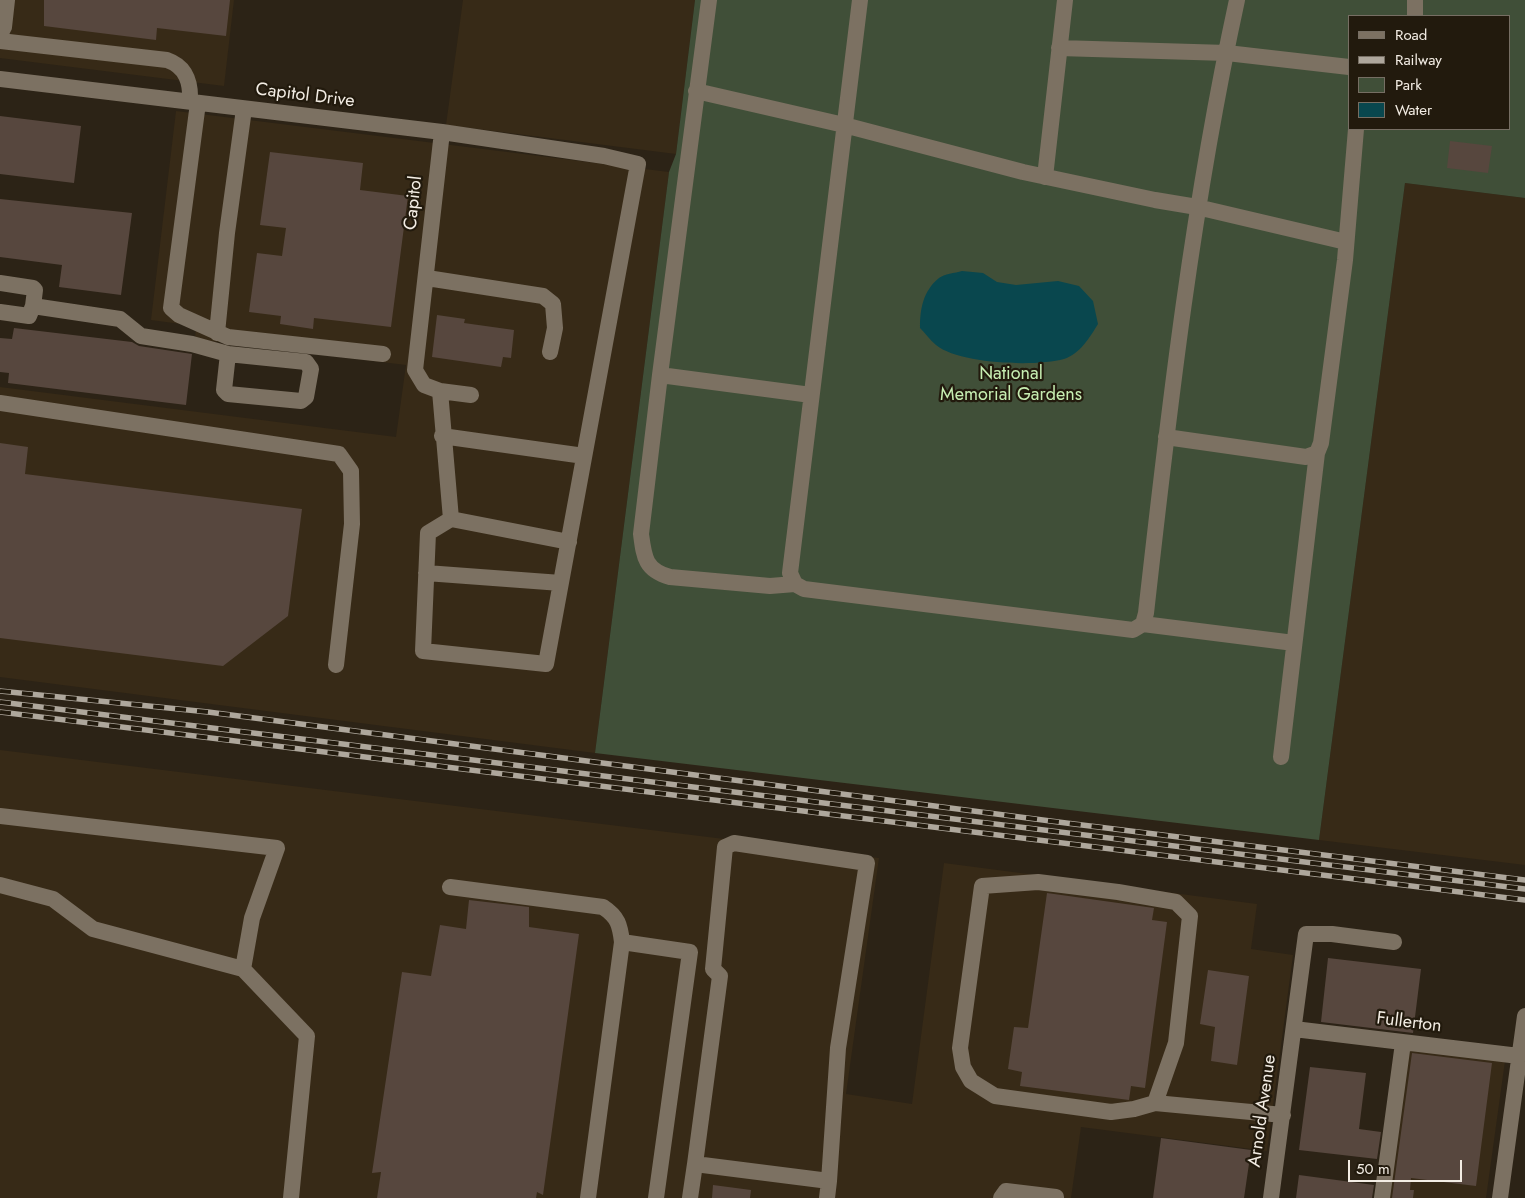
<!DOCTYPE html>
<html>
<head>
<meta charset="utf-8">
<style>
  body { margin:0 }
  #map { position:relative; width:1525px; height:1198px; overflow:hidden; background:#2c2316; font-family:Jost,sans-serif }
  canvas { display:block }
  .legend { position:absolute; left:1348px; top:15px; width:162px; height:115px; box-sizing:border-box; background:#221a0d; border:1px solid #766e63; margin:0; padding:6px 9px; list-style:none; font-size:15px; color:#f3ede4 }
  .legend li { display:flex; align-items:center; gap:10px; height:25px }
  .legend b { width:25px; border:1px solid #766e63 }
  .scale { position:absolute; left:1348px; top:1160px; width:114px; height:22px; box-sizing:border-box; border:2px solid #f3ede4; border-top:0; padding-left:6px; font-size:15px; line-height:18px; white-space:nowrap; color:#f3ede4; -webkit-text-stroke:4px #221a0d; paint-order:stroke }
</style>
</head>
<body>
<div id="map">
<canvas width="1525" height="1198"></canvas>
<ul class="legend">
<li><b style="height:6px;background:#7c7162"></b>Road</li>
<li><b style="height:6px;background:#aea79c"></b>Railway</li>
<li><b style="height:14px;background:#404f38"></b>Park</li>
<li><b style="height:14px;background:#09474e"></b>Water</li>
</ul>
<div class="scale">50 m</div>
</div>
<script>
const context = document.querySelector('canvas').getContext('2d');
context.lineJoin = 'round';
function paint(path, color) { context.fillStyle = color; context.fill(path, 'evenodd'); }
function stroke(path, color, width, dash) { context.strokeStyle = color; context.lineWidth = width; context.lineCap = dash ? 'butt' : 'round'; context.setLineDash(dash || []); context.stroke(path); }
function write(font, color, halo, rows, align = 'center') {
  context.font = font + ' Jost,sans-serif'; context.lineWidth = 4.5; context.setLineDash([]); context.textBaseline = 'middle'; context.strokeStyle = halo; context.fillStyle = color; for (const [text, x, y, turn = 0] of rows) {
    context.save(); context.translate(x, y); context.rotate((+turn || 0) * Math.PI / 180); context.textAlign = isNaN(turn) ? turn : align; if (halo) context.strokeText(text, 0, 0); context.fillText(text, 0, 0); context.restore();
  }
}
const built = new Path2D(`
  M0 0H234L224 86 0 58Z
  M463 0H695L676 154 446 125Z
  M176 111 669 172 595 753 0 677V387L396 437 406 365 195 339 196 326 151 320Z
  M1405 183 1525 198V865L1319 840Z
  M0 750 879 858 846 1094 912 1104 944 863 1257 904 1251 949 1293 955 1267 1151 1081 1127 1071 1198H0Z
  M1407 1047 1505 1061 1486 1198H1386Z`);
const green = new Path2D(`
  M695 0H1525V198L1405 183 1319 840 595 753 669 172 676 154ZM1349 16H1509V129H1349Z`);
const water = new Path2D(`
  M962 271 983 273 997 282 1016 285 1058 281 1079 286 1093 301 1098 324C1090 337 1080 354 1064 359 1035 367 959 364 936 345 930 340 925 333 920 328 920 309 923 291 939 278 944 274 955 273 962 271Z`);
const building = new Path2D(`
  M44 0H230L226 36 157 28 156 40 44 26Z
  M0 116 81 126 74 183 0 174Z
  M1450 141 1492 146 1488 173 1447 168Z
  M270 152 363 163 360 190 408 196 391 327 314 318 313 329 280 324 281 316 249 312 257 253 282 256 286 228 260 225Z
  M0 199 132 213 121 295 59 287 62 265 0 257Z
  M437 315 465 319 464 323 514 330 511 358 503 357 501 367 432 357Z
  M14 328 132 342 139 346 192 354 186 405 8 383 9 373 0 372V338L12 339Z
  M0 443 28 447 25 474 302 509 288 616 223 666 0 638Z
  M1047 893 1154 908 1152 920 1167 922 1145 1088 1131 1086 1129 1100 1020 1086 1022 1072 1008 1069 1014 1027 1028 1028Z
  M469 900 529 907V927L579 934 543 1195 537 1192 536 1198H377L381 1172 372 1173 402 972 431 976 440 925 466 929Z
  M1328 958 1421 969 1413 1033 1321 1022Z
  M1208 970 1249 976 1237 1065 1211 1061 1215 1027 1200 1024Z
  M1412 1053 1492 1063 1476 1186 1411 1178 1410 1190H1414L1413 1198H1392Z
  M1310 1067 1366 1073 1359 1129 1381 1132 1377 1159 1299 1150Z
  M1161 1138 1251 1150 1244 1198H1153Z
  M1299 1175 1374 1185 1372 1198H1296Z
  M713 1185 751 1190 750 1198H712Z`);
const minor = new Path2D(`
  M709 0 660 375 811 395
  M860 0 790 573 795 584 804 589 1133 630 1143 624 1146 613C1169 408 1193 202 1237 0
  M1415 16V0
  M0 35 4 27 7 0
  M0 41 167 60C187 67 191 83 190 102
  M1059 48 1227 53 1349 67
  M0 79 442 132 604 156 638 164C607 330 577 497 546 664L423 651 428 533 451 519 569 542
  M696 91 844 125 1023 172 1155 200 1197 207 1346 242
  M198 103 171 308 179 315 228 337 383 354
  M442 132 415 370 424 385 440 391 471 395
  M1045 177 1065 0
  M427 278 543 296 553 304 555 328 550 352
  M0 283 33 288 35 290 33 306 120 319 141 336 192 344 228 354 306 362 311 369 306 397 301 401 228 394 224 390 228 354
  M0 312 29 316 33 306
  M217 333 227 233 244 109
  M660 375 641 534C644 557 645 570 670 577L770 586 795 584
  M440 391 451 519
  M0 403 339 454 351 471 352 524 336 665
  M442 436 584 456
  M1166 437 1306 457 1317 453 1321 443 1345 260 1356 129
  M426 573 561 583
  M1143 624 1294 643
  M1281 757 1317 453
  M0 816 277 848 252 918 243 969 307 1036 291 1198
  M0 885 53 899 93 929 243 969
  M450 887 603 907C618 917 620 925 622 942L588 1198
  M622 942 690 952 656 1198
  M1294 1029 1519 1056
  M1155 1103 1176 1043 1190 916 1176 902 1118 892 1038 882 982 886 960 1048 963 1067 971 1081 995 1096 1111 1112 1134 1109 1155 1103 1283 1115
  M695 1164 720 976 713 969 725 847 734 843 867 863 838 1048 829 1181
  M690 1198 695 1164 829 1181 827 1198
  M1001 1198 1006 1191 1056 1197
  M1271 1198 1306 934H1332L1394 942
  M1382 1198 1403 1043
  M1500 1198 1525 1016`);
const rail = new Path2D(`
  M0 691 208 712 1066 823 1525 880
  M0 702 1525 889
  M0 712 1525 900`);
const streetNames = [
  ["Capitol Drive",305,96,7],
  ["Capitol",414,203,-84],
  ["Fullerton",1409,1023,7],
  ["Arnold Avenue",1263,1111,-82]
];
const parkNames = [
  ["National",1011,375],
  ["Memorial Gardens",1011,396]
];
paint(built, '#372a17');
paint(green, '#404f38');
paint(water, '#09474e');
paint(building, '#57473e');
stroke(minor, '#7c7162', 16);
stroke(rail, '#aea79c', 5.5);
stroke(rail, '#221a0d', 4, [11]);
write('18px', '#f3ede4', '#221a0d', streetNames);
write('18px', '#c7eeb2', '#221a0d', parkNames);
</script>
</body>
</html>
